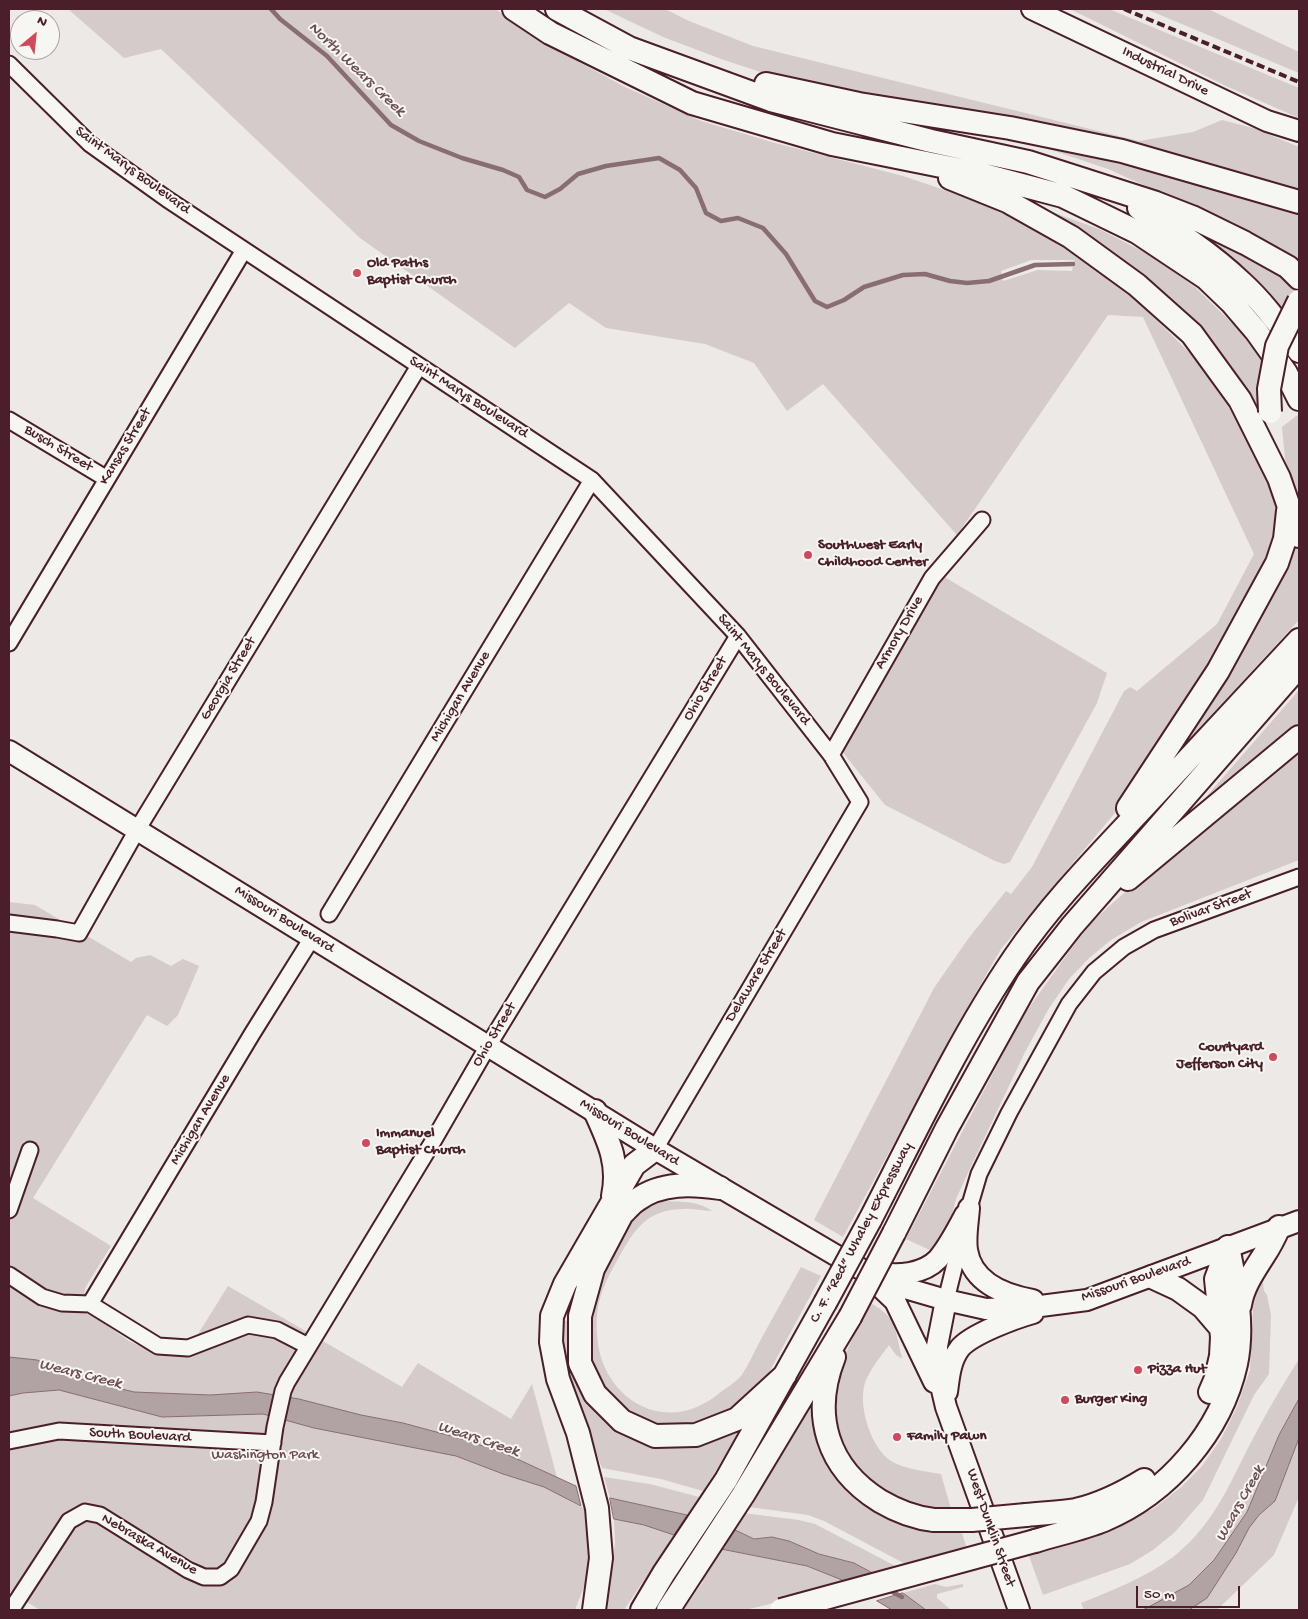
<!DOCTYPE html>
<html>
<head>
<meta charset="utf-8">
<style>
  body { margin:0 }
  #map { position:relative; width:1308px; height:1619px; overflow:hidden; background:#ece9e6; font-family:"Gochi Hand",sans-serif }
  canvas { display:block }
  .frame { position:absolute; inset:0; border:10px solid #4a1f2b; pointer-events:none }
  .north { position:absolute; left:10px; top:10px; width:50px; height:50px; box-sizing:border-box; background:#f6f6f2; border:1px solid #b1a0a2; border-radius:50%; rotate:28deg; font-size:14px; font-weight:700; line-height:20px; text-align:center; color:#4a1f2b }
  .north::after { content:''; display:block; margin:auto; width:18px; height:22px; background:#d1495b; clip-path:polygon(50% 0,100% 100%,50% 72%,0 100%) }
  .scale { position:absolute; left:1136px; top:1586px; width:104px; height:22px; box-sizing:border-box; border:2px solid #4a1f2b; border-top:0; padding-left:6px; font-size:15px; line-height:18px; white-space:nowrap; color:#4a1f2b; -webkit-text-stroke:4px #f6f6f2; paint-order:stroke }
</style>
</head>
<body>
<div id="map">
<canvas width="1308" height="1619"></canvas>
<div class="frame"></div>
<div class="north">N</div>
<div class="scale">50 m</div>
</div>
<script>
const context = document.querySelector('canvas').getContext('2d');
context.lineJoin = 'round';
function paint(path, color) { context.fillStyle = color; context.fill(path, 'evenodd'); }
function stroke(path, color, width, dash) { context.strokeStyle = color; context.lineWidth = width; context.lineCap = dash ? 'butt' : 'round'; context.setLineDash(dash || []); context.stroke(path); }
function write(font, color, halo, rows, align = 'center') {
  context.font = font + ' "Gochi Hand",sans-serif'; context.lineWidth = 4; context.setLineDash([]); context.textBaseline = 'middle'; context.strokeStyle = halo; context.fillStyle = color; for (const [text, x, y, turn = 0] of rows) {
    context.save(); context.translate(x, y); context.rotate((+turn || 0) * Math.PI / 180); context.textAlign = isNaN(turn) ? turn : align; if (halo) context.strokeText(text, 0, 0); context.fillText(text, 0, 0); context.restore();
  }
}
const green = new Path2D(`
  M68 9H495L562 53 625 87 701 121 775 143 903 176 974 200 1029 226 1088 263 1136 300 1192 355 1227 404 1253 450 1276 501 1280 523 1276 543 1240 615 1134 785 1114 814 1001 949 975 994 843 1237 814 1220 934 988 968 939 1006 891 1011 894 1032 867 1124 691 1130 687 1137 691 1217 624 1254 554 1143 317 1108 315 957 535 823 384 787 411 754 363 705 344 606 328 569 303 515 348 360 238 161 49 124 58ZM1031 260H1073L1074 261 1072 271 1038 270 1003 281 1001 271Z
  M604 9H665L689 21 753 46 1139 141 1193 132 1222 120 1253 128 1299 147V192L1113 138 1056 125 843 91 776 77 724 60 663 37Z
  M1070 9H1109L1299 88V118L1226 86Z
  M1146 9H1208L1299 52V73Z
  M1019 139 1093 154 1299 211V263L1275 246 1219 219 1108 169Z
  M1041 208 1099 229 1148 254 1195 287 1238 329 1265 364 1260 422 1237 383Z
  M1210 234 1299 285V331C1272 296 1243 264 1207 237Z
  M1299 414V502L1285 459 1282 427Z
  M1297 546 1299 555V620L1175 754 1291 550Z
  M941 575 1107 673 1097 703 1010 862 1004 864 995 861 885 805 844 754 842 747Z
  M1299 690V723L1209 800 1206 797Z
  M1299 745V860L1141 922 1111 940 1089 958 1069 979 1048 1010 1025 1052 973 1162 956 1199 949 1225 934 1252 906 1239 1023 1016 1071 949 1093 921 1116 900Z
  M9 902 35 905 131 962 136 958 150 955 171 966 183 959 199 966 178 1015 167 1026 147 1015 33 1198 111 1246 85 1288 83 1312 96 1318 129 1341 160 1355H185L228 1286 402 1387 418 1363 511 1419 532 1384 562 1496 590 1512 591 1528 587 1579 575 1610H40L25 1601 74 1528 85 1520 101 1523 117 1535 202 1585 219 1586 232 1581 207 1570 99 1505C94 1505 86 1505 80 1506 55 1514 27 1571 13 1594L9 1591Z
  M661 1201C679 1202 697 1200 712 1211 702 1211 692 1208 682 1209 646 1210 634 1230 618 1259 603 1285 595 1303 597 1334 600 1398 664 1437 717 1395 724 1389 735 1383 741 1376 748 1366 753 1354 759 1343 773 1317 787 1292 801 1267L821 1276 760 1389 723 1415 684 1425 658 1423 633 1413 611 1395 598 1375 590 1351 587 1328 596 1280 632 1221 646 1209Z
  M1261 1274 1265 1275 1263 1283 1264 1291 1267 1295 1271 1315 1269 1374 1254 1395 1203 1500 1175 1532 1153 1550 1130 1564 1043 1595 1029 1556 1116 1526 1153 1509 1180 1488 1202 1466 1221 1439 1237 1407 1250 1370 1253 1308Z
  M870 1303C899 1318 894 1330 902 1357L901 1358 896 1355 889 1345C881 1356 872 1367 866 1380 857 1402 869 1442 887 1458 900 1469 924 1471 941 1474L951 1509C939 1509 928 1509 916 1506 879 1495 849 1467 837 1430 832 1414 834 1393 838 1377 844 1351 859 1327 870 1303Z
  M563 1320 567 1321 568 1342 573 1370 587 1395 681 1446 713 1441 741 1426 726 1454 703 1491 661 1479 602 1468 567 1377 560 1341Z
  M1299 1359V1497L1274 1555 1217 1610H1084L1081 1603C1113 1590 1145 1578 1173 1557 1210 1528 1226 1492 1246 1452 1262 1420 1280 1389 1299 1359Z
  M815 1396 845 1483 961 1530 968 1552 913 1568 824 1521 808 1515 749 1507Z
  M604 1477 650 1484 699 1497 687 1515 610 1498Z
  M743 1513 799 1520 815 1524 903 1570 880 1577 854 1563 819 1554 789 1541 772 1537 754 1539 733 1529Z
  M614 1519 644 1525 674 1535 624 1610H606L615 1543Z
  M721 1549 807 1566 852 1584 745 1610H683L703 1582 701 1580Z
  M935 1584 946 1587 963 1584V1587L937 1594V1598L951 1610H926L903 1593Z`);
const water = new Path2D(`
  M9 1357 37 1360 76 1378 134 1392 210 1395 257 1392 299 1399 361 1415 403 1423 462 1439 504 1453 576 1486 581 1506 544 1487 503 1474 456 1456 314 1428 263 1414 162 1417 59 1390 23 1393 9 1396Z
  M1299 1399V1438L1275 1501 1259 1515 1249 1528 1236 1553 1207 1598 1189 1610H1143L1189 1585 1214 1560 1247 1512 1279 1435Z
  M610 1498 687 1515 674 1535 644 1525 614 1519Z
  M733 1529 754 1539 772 1537 789 1541 819 1554 854 1563 880 1577 852 1584 807 1566 721 1549Z
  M903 1593 926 1610H892L877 1601Z`);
const stream = new Path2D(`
  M271 9 280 19 327 56 391 125 419 141 462 158 503 170 519 177 527 190 545 197 560 189 578 174 606 166 659 158 680 170 696 188 706 213 721 221 738 218 763 228 786 254 815 301 827 307 844 300 864 287 903 275 925 274 950 281 967 283 989 281 1035 265 1073 264
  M887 1589 902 1597`);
const minor = new Path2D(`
  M9 64 90 144 167 199 592 480 738 636 831 755 860 802 655 1149
  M9 420 107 479
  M9 643 244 250
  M831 755 932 578 982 520
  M329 914 592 480
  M9 923 57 929 79 933 137 830 419 366
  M9 1210 30 1150
  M9 1275 42 1297 62 1303 90 1304 158 1346 188 1348 248 1325 277 1330 308 1346
  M946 1300 969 1208 979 1174 1009 1113 1069 1004 1094 972 1124 947 1154 930 1299 877
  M90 1304 252 1034 312 938
  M9 1441 59 1431 273 1443
  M11 1610 69 1521 85 1512 100 1515 188 1570 204 1577H220L231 1569 259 1521 264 1502 275 1427 283 1391 287 1382 432 1143 488 1046 738 636`);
const major = new Path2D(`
  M1032 9 1267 121 1299 131
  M9 751 655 1149 849 1263 891 1284 946 1300 986 1309 1033 1307 1087 1300 1299 1221
  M969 1208C968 1222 965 1237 967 1250 972 1283 1005 1295 1033 1300
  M878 1272C896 1277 924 1274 938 1259 949 1246 957 1230 965 1215
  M875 1282 895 1301 934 1382
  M946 1300 937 1346 938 1373 946 1407 1019 1610
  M947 1392C949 1377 950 1361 960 1348 972 1334 1015 1318 1033 1313`);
const highway = new Path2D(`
  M514 9 550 33 692 103 832 144 976 173 1063 196 1137 232 1206 278 1232 303 1256 331 1286 373 1299 399
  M557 9 629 48 771 100 931 141 1028 162 1156 203 1192 217 1245 243 1288 267 1299 278
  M766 84 859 104 1010 128 1122 151 1299 202
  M950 178 1007 201 1071 237 1137 285 1192 334 1240 400 1279 478 1299 536
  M1139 208C1175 230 1212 254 1242 283 1264 303 1281 327 1299 351
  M1128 808 1218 671 1277 563 1285 539 1288 511
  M1128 879 1299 737
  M595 1111C608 1140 620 1163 613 1196
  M623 1212 593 1269 580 1316V1363L595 1394 622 1421 655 1436 696 1435 737 1419 785 1375
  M623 1213C627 1209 632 1203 637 1200 661 1182 693 1184 720 1188
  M870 1220C915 1133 959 1039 1014 958 1050 905 1096 858 1139 812 1193 754 1246 697 1299 640
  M894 1233 947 1128 1028 982 1072 926 1299 666
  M1152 1277 1178 1289 1203 1307 1221 1328
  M1240 1305C1243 1286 1254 1271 1264 1255 1270 1246 1275 1236 1279 1227
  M834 1357C811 1415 827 1468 880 1501 897 1511 915 1518 934 1520
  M1210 1392 1216 1378 1221 1356 1222 1337 1216 1279 1228 1247
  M1026 1515C1042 1513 1060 1513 1076 1510 1101 1504 1123 1493 1144 1480
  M1035 1541C1057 1534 1082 1529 1104 1520 1168 1493 1221 1432 1236 1364 1244 1326 1236 1285 1228 1247
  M594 1610 601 1558 597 1508 578 1433 558 1379 551 1342 552 1316 565 1284 634 1165 655 1149
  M642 1610 664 1573 726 1480 825 1303
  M668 1610 743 1495 850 1317`);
const rail = new Path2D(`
  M1124 9 1299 82`);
const highwayBridge = new Path2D(`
  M1270 412 1269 389 1277 346 1299 301
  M825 1303 870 1220
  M850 1317 894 1233
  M934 1520H972L1026 1515
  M781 1610 1035 1541`);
const markers = [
  [357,273,5,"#d1495b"],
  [808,555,5,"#d1495b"],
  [1273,1057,5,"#d1495b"],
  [366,1143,5,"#d1495b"],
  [1138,1370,5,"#d1495b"],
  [1065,1400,5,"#d1495b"],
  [897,1437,5,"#d1495b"]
];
const streetNames = [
  ["Industrial Drive",1165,72,26],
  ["Saint Marys Boulevard",132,171,36],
  ["Saint Marys Boulevard",468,398,33],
  ["Kansas Street",126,447,-59],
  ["Busch Street",58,449,31],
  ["Armory Drive",900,633,-60],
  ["Saint Marys Boulevard",763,670,51],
  ["Georgia Street",229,679,-59],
  ["Ohio Street",706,689,-59],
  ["Michigan Avenue",461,697,-59],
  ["Bolivar Street",1211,909,-20],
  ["Missouri Boulevard",284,920,32],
  ["Delaware Street",757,976,-59],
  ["Ohio Street",495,1035,-59],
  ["Michigan Avenue",201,1120,-59],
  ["Missouri Boulevard",629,1133,32],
  ["C. F. “Red” Whaley Expressway",862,1233,-62],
  ["Missouri Boulevard",1136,1280,-19],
  ["South Boulevard",140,1436,3],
  ["West Dunklin Street",990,1528,71],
  ["Nebraska Avenue",149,1545,30]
];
const poiNames = [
  ["Old Paths",367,264],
  ["Baptist Church",367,281],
  ["Southwest Early",818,546],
  ["Childhood Center",818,563],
  ["Courtyard",1263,1048,"right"],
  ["Jefferson City",1263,1065,"right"],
  ["Immanuel",376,1134],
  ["Baptist Church",376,1151],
  ["Pizza Hut",1148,1370],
  ["Burger King",1075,1400],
  ["Family Pawn",907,1437]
];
const parkNames = [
  ["Washington Park",265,1456]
];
const waterNames = [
  ["North Wears Creek",356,70,44],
  ["Wears Creek",80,1375,14],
  ["Wears Creek",478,1440,18],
  ["Wears Creek",1241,1504,-61]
];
paint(green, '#d4cbca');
paint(water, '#b1a2a3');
stroke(water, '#886e73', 1);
stroke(stream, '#886e73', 4.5);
stroke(minor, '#4a1f2b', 19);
stroke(major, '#4a1f2b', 24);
stroke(highway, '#4a1f2b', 26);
stroke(minor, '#f6f6f2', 15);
stroke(major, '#f6f6f2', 20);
stroke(highway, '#f6f6f2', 22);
stroke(rail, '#4a1f2b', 4, [8, 4]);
stroke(highwayBridge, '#4a1f2b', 26, []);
stroke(highwayBridge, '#f6f6f2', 22);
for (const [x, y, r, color] of markers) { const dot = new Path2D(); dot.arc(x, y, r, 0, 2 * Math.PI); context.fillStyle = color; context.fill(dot); stroke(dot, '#f6f6f2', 2); }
write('15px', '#4a1f2b', '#f6f6f2', streetNames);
write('bold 15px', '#4a1f2b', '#f6f6f2', poiNames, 'left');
write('15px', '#6c4a53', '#f6f6f2', parkNames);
write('italic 16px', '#6e4d55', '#f6f6f2', waterNames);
</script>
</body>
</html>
